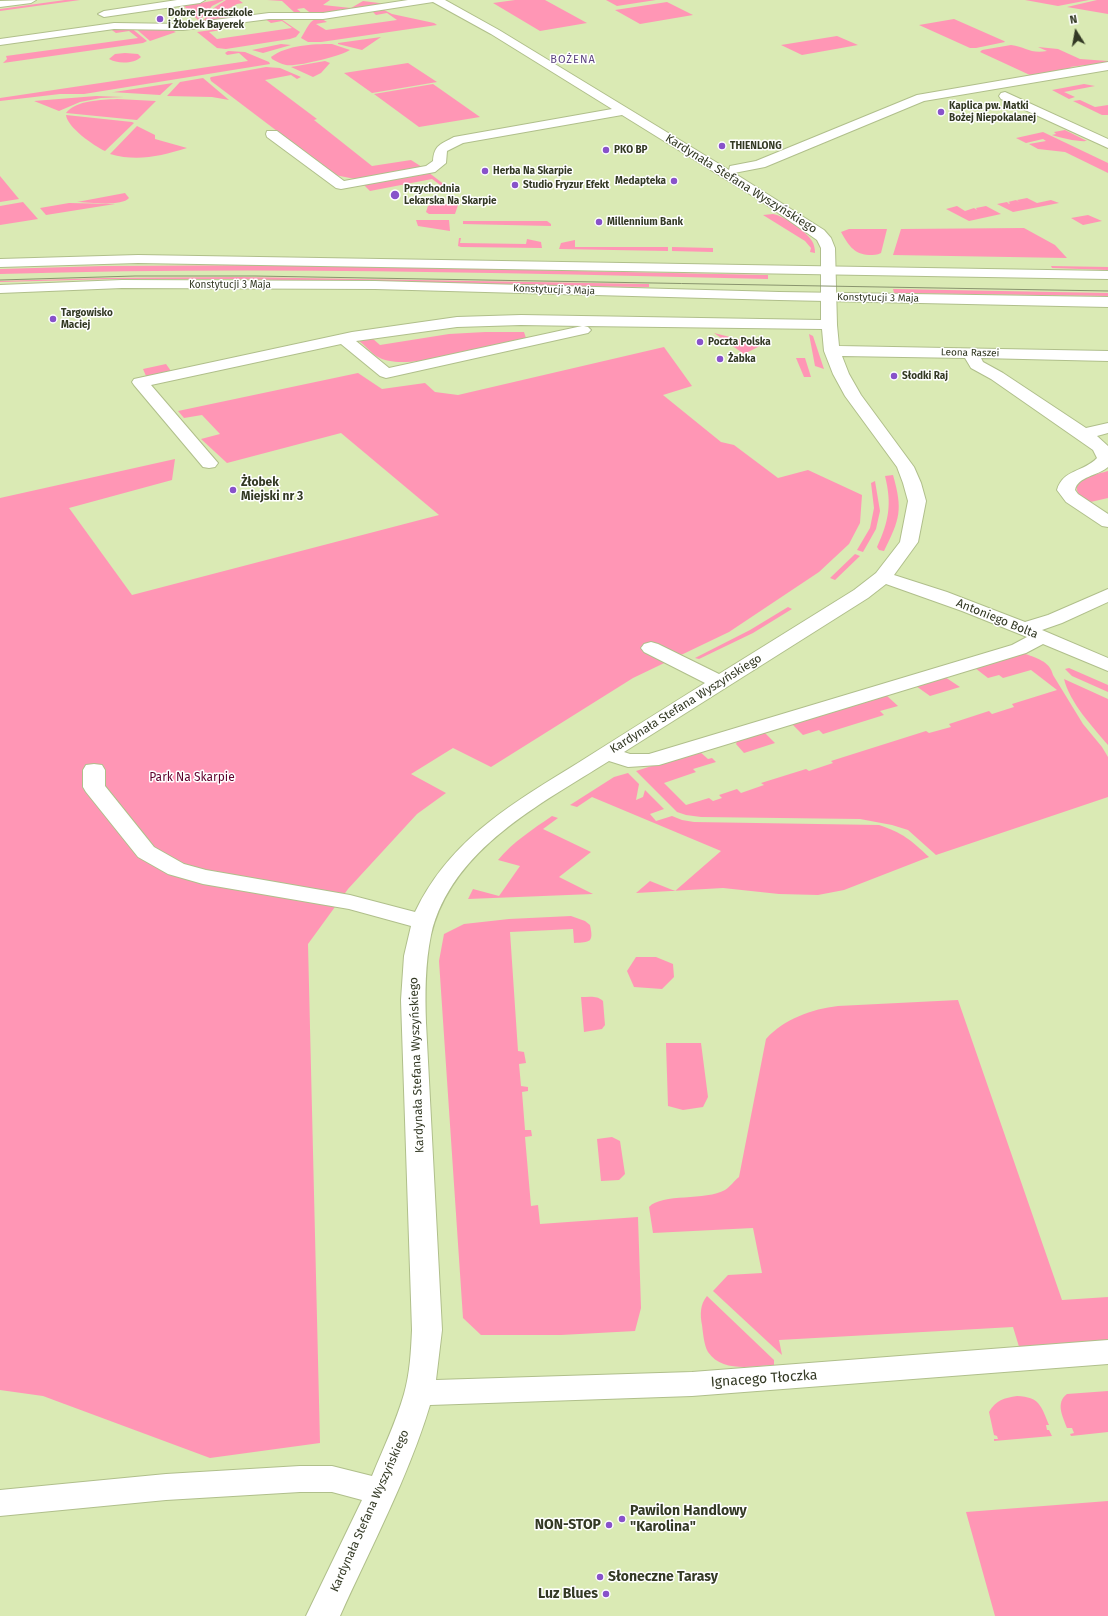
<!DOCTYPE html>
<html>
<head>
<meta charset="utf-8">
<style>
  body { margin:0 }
  #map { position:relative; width:1108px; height:1616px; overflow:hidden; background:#daeab4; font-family:"Fira Sans",sans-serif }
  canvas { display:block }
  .north { position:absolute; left:1056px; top:12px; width:40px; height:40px; -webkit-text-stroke:3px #fff; paint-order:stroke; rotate:349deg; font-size:11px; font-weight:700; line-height:16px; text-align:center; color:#333924 }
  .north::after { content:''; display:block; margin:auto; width:14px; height:18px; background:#333924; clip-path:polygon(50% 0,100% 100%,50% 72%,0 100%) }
</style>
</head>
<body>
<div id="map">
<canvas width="1108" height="1616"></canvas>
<div class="north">N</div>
</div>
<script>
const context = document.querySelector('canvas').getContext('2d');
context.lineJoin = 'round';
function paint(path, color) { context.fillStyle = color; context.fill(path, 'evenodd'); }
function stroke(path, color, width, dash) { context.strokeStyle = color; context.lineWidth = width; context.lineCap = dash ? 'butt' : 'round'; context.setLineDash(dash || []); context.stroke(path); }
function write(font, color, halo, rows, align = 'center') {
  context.font = font + ' "Fira Sans",sans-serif'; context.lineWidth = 3; context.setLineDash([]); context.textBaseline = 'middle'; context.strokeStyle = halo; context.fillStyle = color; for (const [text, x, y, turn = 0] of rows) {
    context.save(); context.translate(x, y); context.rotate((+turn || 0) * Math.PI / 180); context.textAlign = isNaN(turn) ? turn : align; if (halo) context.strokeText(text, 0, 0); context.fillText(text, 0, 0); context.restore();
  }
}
const green = new Path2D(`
  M65 0H80L0 11V9Z
  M217 0H224L212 6 199 21 184 6Z
  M226 0H239L243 3 237 4 228 9 238 16H235L236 18 202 22 215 7Z
  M267 0H330L323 5 351 8 363 1 387 4 348 10 340 9 341 11 313 15 304 8 297 9 303 14 295 13 282 1Z
  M515 0H545L587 23 540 31 493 3Z
  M606 0H656L617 6Z
  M1025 0H1089L1058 6Z
  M1097 0H1108V14L1067 7Z
  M667 2 693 15 640 24 615 10Z
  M382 9 392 14 434 23 437 25 321 42H308L301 38C308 27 312 12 327 22L316 24 326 30 397 20 387 13 376 15 373 12V10Z
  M278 17 300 32 296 37 290 39 226 49 217 48 197 32 219 29 221 30 209 32 217 39 292 28 282 21 271 23 265 19Z
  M954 19 1004 41 1005 42 976 48H970L919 25Z
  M130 27 147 41 143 43 3 63 7 59 6 56 138 38 129 31 116 33 109 28Z
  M134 27 169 29 176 32 150 41Z
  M837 36 858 45 802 55 781 45Z
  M381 37 362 50 338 44V43Z
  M281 44 291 45 263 53 252 50Z
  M332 44 350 50C341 56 297 67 286 65 281 64 276 61 272 59L271 57C287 45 313 44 332 44Z
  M1011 45C1026 47 1030 54 1047 51L1038 47 1058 49 1080 59 1108 61V63L1088 67 1085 65 1070 67 1073 69 1032 76 980 52 982 50Z
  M228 51 245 52 269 62 270 64 84 94H60L0 101V98L248 61 239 53 227 55 225 53Z
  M125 53 138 54 141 57C134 64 117 64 109 59L115 54Z
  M325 61 330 63 321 73 313 77 291 67Z
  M408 63 437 82 372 93 344 73Z
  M266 67 280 68 301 77 297 79 291 75 265 80 317 119 314 120 372 166 411 160 422 167 355 179 335 175 211 81 210 78 211 77Z
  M203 78 229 100 212 97 167 96 180 82Z
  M173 83 160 95 111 92H114Z
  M433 84 480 117 419 127 374 94Z
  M1084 84 1095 86 1064 92 1075 97 1069 99 1052 90Z
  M96 96 124 97 101 98 80 102 59 111 34 101Z
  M117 99 156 101 137 120 66 113C76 100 102 100 117 99Z
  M1080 100 1095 107 1108 105V115H1102L1073 101Z
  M66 115 132 122 134 123 105 151C94 146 67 127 66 115Z
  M137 126 155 135V139L187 148C160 156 138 162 110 154Z
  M1065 130 1087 141C1079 142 1060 138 1052 135L1056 134 1054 132Z
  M1043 132 1108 163V173L1065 152 1038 149 1029 144 1046 141 1043 139 1026 143 1016 138Z
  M428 172 454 192H450L432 179 370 191 363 184Z
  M0 176 19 199 0 202Z
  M125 193 129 198C121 207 89 202 77 202Z
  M1027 198 1037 203 1051 200 1059 203 1013 212 997 204 1007 202 1009 204 1010 203 1008 202 1016 200 1019 202 1017 200Z
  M23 202 38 219 0 225V206Z
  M69 203 115 204 46 215 40 208Z
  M455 203 458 205 455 214H429L426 212 428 206 431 205Z
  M957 206 965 211 974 208 977 210 976 208 986 206 1001 214 969 221 946 209Z
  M773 214C784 216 806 231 812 241 814 244 815 249 815 253L810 252 811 248 805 241 763 215Z
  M1088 215 1102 221 1083 225 1071 218Z
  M416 220H449L450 231 418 226Z
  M463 221H547L551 224V226L463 224Z
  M1024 228 1055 245 1067 258 893 255 901 229Z
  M849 229H887L881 253C877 255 874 255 869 255 853 254 848 244 841 232Z
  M459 238H461L460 243 526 244 527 239 541 242 542 248 461 247 458 246Z
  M575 240V247H668V251L559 249 561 243Z
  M672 247 713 248V252L672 251Z
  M290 265 768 275V279C512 273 256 266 0 274V269L104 266Z
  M1051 266 1108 267V270L1052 268Z
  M241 277 649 284V287L544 286 233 279H113L0 282V281L104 278Z
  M893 289 1108 293V296L894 293Z
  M485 332H524L526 338 420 361C406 362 389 364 376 356 370 352 365 345 359 341L372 338 380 345 449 334Z
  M714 333 762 345 744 354Z
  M809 334 813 336 824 369 815 366Z
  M664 347 692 386 663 395 721 442 734 445 778 478 808 470 862 495 860 523 849 544 819 572 729 632 633 678 491 767 453 748 411 774 446 793 417 814 348 889 308 944 320 1443 210 1458 43 1396 0 1390V498L175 459 172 480 69 508 132 595 439 515 341 433 227 463 201 439 220 434 202 415 184 418 178 411 358 373 382 389 425 383 435 392 458 395Z
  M796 358H805L811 377H804Z
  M166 364 171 371 146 376 143 369Z
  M1108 471V498L1086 503C1084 500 1080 497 1078 493 1071 478 1099 474 1108 471Z
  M893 475C903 510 900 519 884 551L879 550 877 547C889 521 892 504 885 476Z
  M875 481 880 511 876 529 863 552 857 550 870 528 874 508 871 483Z
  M855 554 860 556 835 580 830 578Z
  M788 607 792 609 753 633 699 659 695 658 750 630Z
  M1023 653C1036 658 1050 661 1053 675L1083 724 1102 747 1108 757V797L936 855 908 830 892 825 860 819 701 817 686 815 677 812 636 771 699 751 708 759 712 758 716 762 693 769 696 772 664 783 686 805 709 798 713 801 722 798 719 795 737 789 741 793 764 785 761 783 806 769 809 771 833 763 831 761 926 731 929 733 951 727 949 724 989 711 992 714 1014 707 1012 704 1057 690 1031 670 1003 678 999 675 988 678 975 668Z
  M1069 668 1108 685V692L1072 676 1065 669Z
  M945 677 960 687 930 696 916 686Z
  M1064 679 1108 699V745C1092 726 1070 703 1064 679Z
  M886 695 898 706 880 711 884 715 823 734 819 730 803 735 791 723Z
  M764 732 775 743 744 753 736 744 738 739Z
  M628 773 639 784 636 800 643 797 645 790 664 809 650 814 656 821 672 816 682 820 694 822 879 825C903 833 911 840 929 857L844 890 818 895 779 894 723 888 636 893 650 881 675 891 721 851 592 797 577 807 570 805 614 777Z
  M552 816 558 818 543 829 591 852 559 877 593 894 468 899 473 889 499 896 520 866 498 860C513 842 533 829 552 816Z
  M571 916 585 921 590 925C594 943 590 942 574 943L573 929 510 932 518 1051 524 1052 526 1063 519 1064 521 1086 528 1087V1091L522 1092 525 1130H531L532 1136 525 1137 531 1206 538 1205 540 1224 638 1217 641 1308 635 1331 561 1335H481L463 1318 439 961 444 934 464 924 509 919Z
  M636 957H656L673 964 674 977 662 989 634 987 627 971Z
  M581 997C589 997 597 995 603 1001L605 1025 602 1029 584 1032Z
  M958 1000 1062 1300 1108 1297V1342L1020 1350 1013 1327 779 1340 782 1355 713 1291 728 1275 762 1273 753 1228 653 1233 649 1207C662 1193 706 1201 725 1190 730 1187 734 1181 739 1177L766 1039C784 1019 812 1009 838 1006Z
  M666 1043H701L708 1097 703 1107 683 1110 668 1106Z
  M612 1137 620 1141 625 1174 619 1180 601 1181 597 1139Z
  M707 1296 774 1360V1365C753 1366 722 1373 708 1352 704 1345 703 1333 702 1325 700 1315 700 1304 707 1296Z
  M1108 1391V1432L1071 1436 1070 1434 1074 1433 1072 1428H1067C1063 1417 1055 1403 1067 1394Z
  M1017 1396C1040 1397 1041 1406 1049 1425H1046L1047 1430H1049L1052 1436 994 1441V1439H998L997 1436 994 1435 989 1412C996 1400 1004 1398 1017 1396Z
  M1108 1501V1616H995L966 1512Z`);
const street = new Path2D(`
  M177 0H205L200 3 104 17 98 14 104 11Z
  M408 0H445L499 30 729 170 730 166 756 161 917 95 1108 62V70L924 101 765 167 734 173 824 230 831 238 835 248 837 325 839 346 1108 351V361L981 358 983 362 1003 373 1086 428 1108 423V433L1097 436 1108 446V467C1098 476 1078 476 1075 490L1078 494 1108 514V527L1102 526 1066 502 1057 490C1063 469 1084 472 1097 458L1093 450 991 379 971 368 965 358 842 356 849 374 861 395 914 467 921 483 926 501 918 542 894 575 947 592 1025 622 1048 615 1108 589V602L1062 623 1042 630 1108 658V671L1043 644 1026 653 659 765 628 767 609 761C541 804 451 849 431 935 425 964 425 993 426 1023L442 1330 436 1380 692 1372 1108 1340V1364L692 1396 430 1405C408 1478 371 1547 340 1616H306L362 1500 332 1492H300L166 1500 0 1516V1490L166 1474 300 1466H332L372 1476C383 1449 396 1422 404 1394 410 1373 411 1351 412 1330L401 1000 404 956 411 926 349 909 203 884 168 874 138 857 86 792 83 787V770L86 765 94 764 102 765 105 770V786L154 847 184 864 206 870 350 895 415 912C450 838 515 802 581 761 622 735 663 709 705 683L644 652 641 648 644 644 651 642 658 644 719 674 854 590 876 573 900 542 908 501 903 483 897 467 845 396 833 374 824 351 822 329 584 326 588 327 591 330 588 333 386 378 380 376 341 344 151 385 218 463 215 467 209 468 203 467 134 385 132 382 134 379 352 332 457 317 521 315 821 320V248L817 240 764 203 622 115 463 143 447 151 446 163 435 172 341 189 336 188 267 137 266 134 267 131H277L344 181 426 166 433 161C434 145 441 144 454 137L612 109 491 34 433 2 323 19H269L183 30 114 29 0 45V39L114 23 183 24 269 13H323ZM521 325 582 326 389 368 356 341 457 327ZM886 584 962 611 1027 637 1012 645 649 754H630L624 752 868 598Z
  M1005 92 1108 139V148L1001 99 999 96 1001 93Z`);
const secondary = new Path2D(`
  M138 255 1108 271V279L138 263 0 267V259Z
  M122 280 375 281 779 292 1108 297V307L779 300 375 289 122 288 0 293V285Z`);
const primary = new Path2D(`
  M36 0 31 3 0 7V1Z`);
const tram = new Path2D(`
  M0 280 135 276H255L1108 291`);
const markers = [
  [160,19,4,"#8852ca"],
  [941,112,4,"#8852ca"],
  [722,146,4,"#8852ca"],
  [606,150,4,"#8852ca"],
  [485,171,4,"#8852ca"],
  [674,181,4,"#8852ca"],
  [515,185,4,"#8852ca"],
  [395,195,5,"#8852ca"],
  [599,222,4,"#8852ca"],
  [53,319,4,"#8852ca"],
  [700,342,4,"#8852ca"],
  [720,359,4,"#8852ca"],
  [894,376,4,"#8852ca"],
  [233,490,4,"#8852ca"],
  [622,1519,4,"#8852ca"],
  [609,1525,4,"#8852ca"],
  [600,1577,4,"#8852ca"],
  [606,1594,4,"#8852ca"]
];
const farPoinames = [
  ["Dobre Przedszkole",168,13],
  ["i Żłobek Bayerek",168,25],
  ["Kaplica pw. Matki",949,106],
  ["Bożej Niepokalanej",949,118],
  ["THIENLONG",730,146],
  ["PKO BP",614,150],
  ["Herba Na Skarpie",493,171],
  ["Medapteka",666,181,"right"],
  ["Studio Fryzur Efekt",523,185],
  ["Przychodnia",404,189],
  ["Lekarska Na Skarpie",404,201],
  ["Millennium Bank",607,222],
  ["Targowisko",61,313],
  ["Maciej",61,325],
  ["Poczta Polska",708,342],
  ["Żabka",728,359],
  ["Słodki Raj",902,376]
];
const farStreetnames = [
  ["Konstytucji 3 Maja",230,285],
  ["Konstytucji 3 Maja",554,290,2],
  ["Konstytucji 3 Maja",878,298,1],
  ["Leona Raszei",970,353,1]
];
const farNeighbourhoodnames = [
  ["BOŻENA",573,60]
];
const streetNames = [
  ["Kardynała Stefana Wyszyńskiego",741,184,32],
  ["Antoniego Bolta",997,619,22],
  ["Kardynała Stefana Wyszyńskiego",686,704,-32],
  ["Kardynała Stefana Wyszyńskiego",417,1065,-92],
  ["Kardynała Stefana Wyszyńskiego",370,1511,-66]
];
const poiNames = [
  ["Żłobek",241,483],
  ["Miejski nr 3",241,497]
];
const parkNames = [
  ["Park Na Skarpie",192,778]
];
const nearStreetnames = [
  ["Ignacego Tłoczka",764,1379,-4]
];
const nearPoinames = [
  ["Pawilon Handlowy",630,1511],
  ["\"Karolina\"",630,1527],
  ["NON-STOP",601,1525,"right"],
  ["Słoneczne Tarasy",608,1577],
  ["Luz Blues",598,1594,"right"]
];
paint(green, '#ff96b5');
stroke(street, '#b0bf8b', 2);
stroke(secondary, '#b0bf8b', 2);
stroke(primary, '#b0bf8b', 2);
paint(street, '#fff');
paint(secondary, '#fff');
paint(primary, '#fff');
stroke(tram, '#89946e', 1);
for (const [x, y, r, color] of markers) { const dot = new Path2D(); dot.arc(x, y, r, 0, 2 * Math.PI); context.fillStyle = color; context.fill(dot); stroke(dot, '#fff', 1.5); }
write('bold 10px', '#333924', '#fff', farPoinames, 'left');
write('10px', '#333924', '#fff', farStreetnames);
context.letterSpacing = '1px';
write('11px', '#5e4582', '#fff', farNeighbourhoodnames);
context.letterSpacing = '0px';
write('12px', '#333924', '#fff', streetNames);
write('bold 12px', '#333924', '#fff', poiNames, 'left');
write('12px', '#5f002c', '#fff', parkNames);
write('14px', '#333924', '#fff', nearStreetnames);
write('bold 14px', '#333924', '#fff', nearPoinames, 'left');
</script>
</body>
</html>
